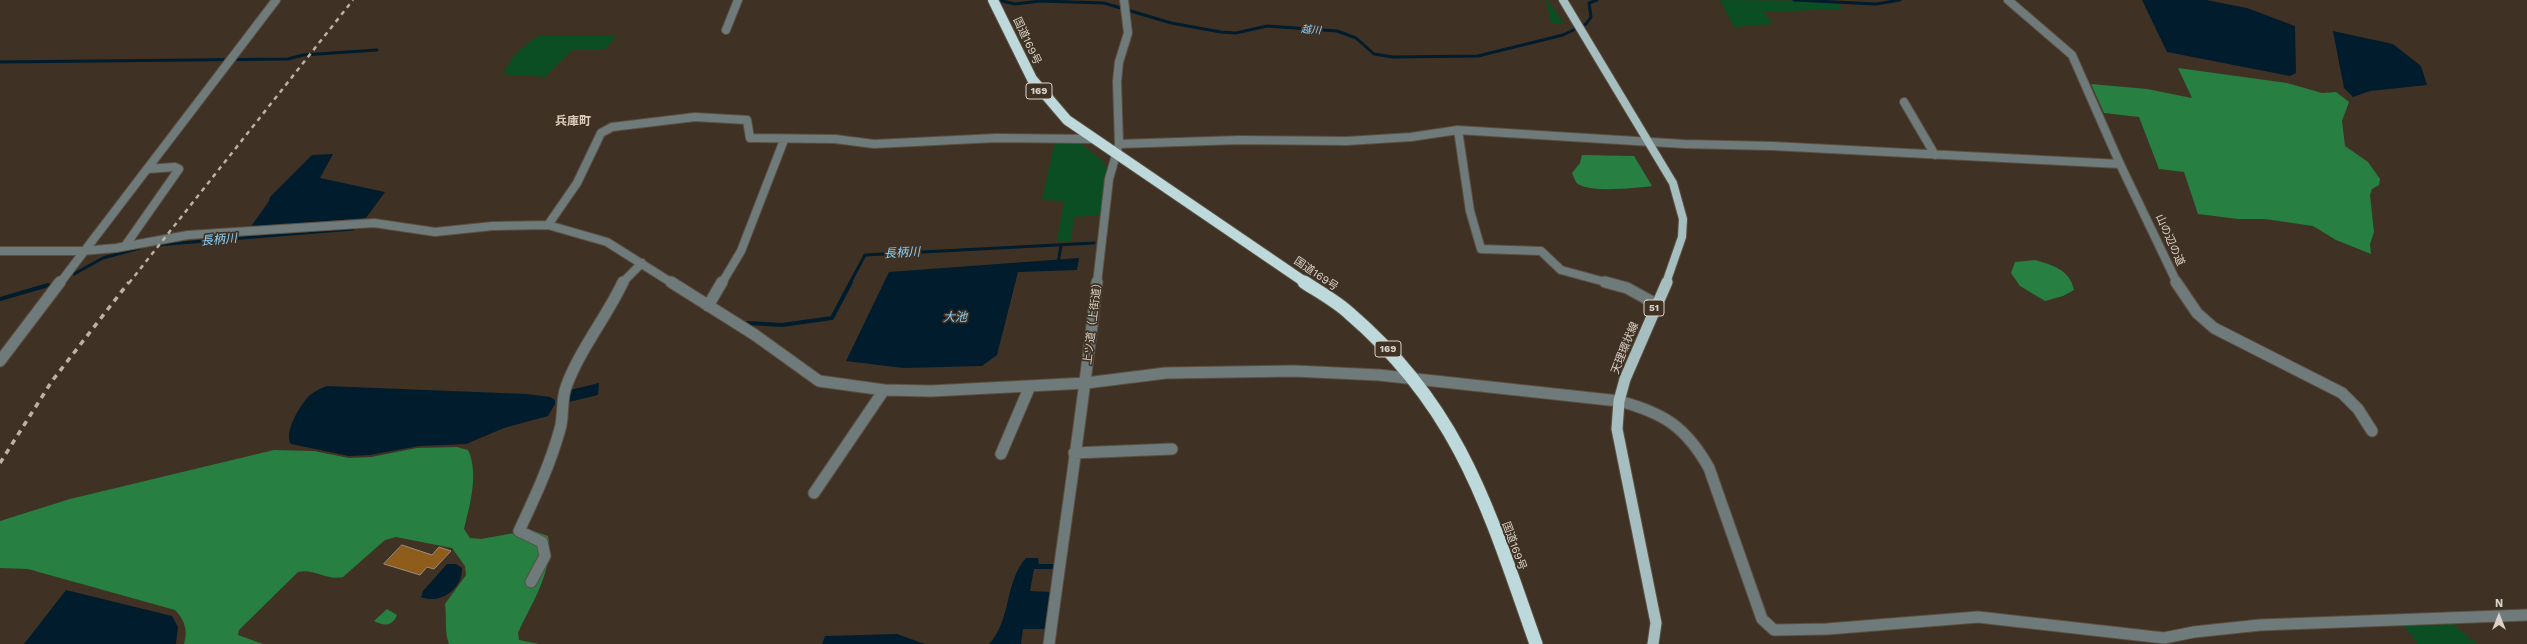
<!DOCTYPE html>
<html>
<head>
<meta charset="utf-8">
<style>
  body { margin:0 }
  #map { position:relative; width:2527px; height:644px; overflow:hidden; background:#3f3224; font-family:"Work Sans",sans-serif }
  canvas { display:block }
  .north { position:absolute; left:2479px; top:596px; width:40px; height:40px; -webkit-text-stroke:3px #3f3224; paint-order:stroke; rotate:0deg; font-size:11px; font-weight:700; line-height:16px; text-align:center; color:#dad2c9 }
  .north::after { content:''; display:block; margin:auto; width:14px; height:18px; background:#dad2c9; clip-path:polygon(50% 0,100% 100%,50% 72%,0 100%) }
</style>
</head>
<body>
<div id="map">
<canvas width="2527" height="644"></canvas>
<div class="north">N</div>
</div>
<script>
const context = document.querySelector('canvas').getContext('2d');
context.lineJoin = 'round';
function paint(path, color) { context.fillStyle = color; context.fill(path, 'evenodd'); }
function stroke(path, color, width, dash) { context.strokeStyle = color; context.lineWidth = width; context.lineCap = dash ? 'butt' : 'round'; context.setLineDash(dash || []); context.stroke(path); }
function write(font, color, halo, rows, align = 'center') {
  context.font = font + ' "Work Sans","Noto Sans JP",sans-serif'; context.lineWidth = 3.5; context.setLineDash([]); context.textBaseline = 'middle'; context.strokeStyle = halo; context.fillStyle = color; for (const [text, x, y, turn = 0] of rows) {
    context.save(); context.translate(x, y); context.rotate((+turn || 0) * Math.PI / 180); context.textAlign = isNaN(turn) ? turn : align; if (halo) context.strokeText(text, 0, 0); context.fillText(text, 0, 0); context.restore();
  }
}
const green = new Path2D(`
  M1546 0H1547L1564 23H1551Z
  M1720 0 1837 1 1842 9 1764 12 1773 24 1734 27Z
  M539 35H617L605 50H572L545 77 503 74 515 54Z
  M1055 141H1077L1102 160 1107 168V175L1102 215 1074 217 1071 241H1057L1064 201 1042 200Z
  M2453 624 2477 644H2418L2404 626Z`);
const forest = new Path2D(`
  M2178 68 2287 83 2322 93 2336 92 2349 102 2342 121 2345 146 2368 162 2380 179 2379 185 2372 189 2370 195 2374 232 2370 244 2371 254 2336 240 2313 226 2265 219H2238L2198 214 2184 172 2159 169 2139 117 2104 113 2091 84 2147 89 2192 98Z
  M1582 155 1634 156 1652 186C1636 188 1591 193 1578 184 1575 182 1574 177 1572 173L1580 163Z
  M2035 260C2053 265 2070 270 2074 290L2063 296 2045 301 2020 286 2011 273 2015 262Z
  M457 447 468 450C479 473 470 505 464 529L470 538 481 539 531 530 548 536C555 569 531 604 518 633L519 640 539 644H449C444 632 447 616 445 604L466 575 465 566 452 548 396 537 385 540 343 577C328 581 313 568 298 572L239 630 238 635 263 644H184C188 631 185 620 175 610L28 569 0 568V521L70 499 274 450 314 451 349 458 371 457 417 448Z
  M387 609 397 615C392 627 384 626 374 621Z`);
const water = new Path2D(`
  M2142 0H2206L2247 8 2295 26 2296 73 2290 76 2167 52Z
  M2333 31 2393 44 2421 66 2427 85 2370 91 2353 97 2344 88Z
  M333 154 320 178 385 192 366 218 253 227 252 225 269 201 270 197 312 155Z
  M1079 258 1077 270 1018 272 997 355 982 366 903 368 846 361 889 272Z
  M599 383 598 395 569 402 570 390Z
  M327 386 526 394 550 397 555 400V404L548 416 504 428 466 444 419 446 370 455 349 456 291 444C283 433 301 403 310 395 315 391 321 388 327 386Z
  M1026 558H1038L1039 564H1054V569H1034L1030 591 1051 592 1047 629H1023L1021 644H989C1012 619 1004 583 1026 558Z
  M447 564H456L462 568C463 589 440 605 421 597L423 591Z
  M66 590 172 616 178 627 176 644H24Z
  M897 634 925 644H822L825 636Z`);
const streamFar1 = new Path2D(`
  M998 0 1015 4 1040 1 1104 3 1171 23 1221 32 1236 33 1267 26 1337 31 1356 38 1374 54 1393 57 1478 56 1563 35 1586 24 1591 17 1589 3 1597 0
  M1794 0 1876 4 1900 0
  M0 62 288 59 303 55 377 50
  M156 245 353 229
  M1058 264 1061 245
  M74 274 103 258 140 248
  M850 283 865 255 1094 243`);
const stream = new Path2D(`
  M0 299 48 285
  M748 323 782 325 832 318 851 282`);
const building = new Path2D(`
  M402 545 432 555 439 547 451 551 434 569 427 567 420 575 384 564Z`);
const minorFar1 = new Path2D(`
  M2008 0 2072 55 2120 164 2177 283
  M726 30 738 0
  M1904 102 1935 155
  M1458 130 1470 211 1481 249 1541 251 1561 270 1609 283
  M1119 144 1239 140 1347 141 1411 137 1458 130 1684 144 1772 146 2120 164
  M548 225 577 183 601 133 612 127 695 117 747 120 750 138 835 139 874 144 996 138 1091 139
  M125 246 179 169 175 167 147 169
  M0 251H82L116 248 188 235 374 223 435 232 493 226 548 225 607 242 672 283
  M60 283 276 0
  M622 283 642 263
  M722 283 741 251 784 140
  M1097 283 1109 179 1119 144 1117 81 1119 62 1128 33 1124 0`);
const minor = new Path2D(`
  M671 282 755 335 819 381 884 390 931 391 1086 383 1166 373 1294 371 1379 375 1619 401C1664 413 1686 427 1709 468L1762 619 1774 630 1827 629 1978 617 2164 638 2194 632 2260 625 2527 615
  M1605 282 1627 288 1656 304
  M2176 282 2197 313 2214 328 2342 393 2358 409 2372 431
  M708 306 722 282
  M0 361 60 282
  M1074 453 1172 449
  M1001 454 1030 386
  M814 493 884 390
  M531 582 545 556 542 542 519 531C535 497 550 465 560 429 564 416 561 400 566 387 580 349 606 318 623 282
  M1049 644C1065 523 1084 403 1097 282`);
const majorFar1 = new Path2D(`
  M1563 0 1673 183 1683 219 1682 237 1666 283`);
const major = new Path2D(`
  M1653 644 1656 623 1617 429 1619 401 1625 379 1667 282`);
const highwayFar1 = new Path2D(`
  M993 0 1032 79 1067 120 1306 283`);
const highway = new Path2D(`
  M1304 282C1319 292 1336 301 1349 313 1461 409 1489 511 1536 644`);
const railFar1 = new Path2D(`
  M129 283 353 0`);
const rail = new Path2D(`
  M0 463 52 381 129 282`);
const farWaternames = [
  ["越川",1311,30,4]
];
const shields = [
  [1039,91,26],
  [1654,308,20],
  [1388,349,26]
];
const shieldNames = [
  ["169",1039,91],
  ["51",1654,308],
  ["169",1388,349]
];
const streetNames = [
  ["国道169号",1027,41,65],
  ["山の辺の道",2170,240,66],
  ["国道169号",1316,274,34],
  ["上ツ道（上街道）",1093,321,-83],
  ["天理環状線",1625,348,-68],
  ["国道169号",1514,546,70]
];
const neighbourhoodNames = [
  ["兵庫町",573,121]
];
const waterNames = [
  ["長柄川",219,240,-5],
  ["長柄川",902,253,-3],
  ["大池",955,317]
];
paint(green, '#0c4e23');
paint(forest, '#277f42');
paint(water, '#001c2d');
stroke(streamFar1, '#001c2d', 3);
stroke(stream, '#001c2d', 4);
paint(building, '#8e5d1c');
stroke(building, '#9d8e7e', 1);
stroke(minorFar1, '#5b4f42', 10);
stroke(minor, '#5b4f42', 13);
stroke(majorFar1, '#5b4f42', 10);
stroke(major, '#5b4f42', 13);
stroke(highwayFar1, '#5b4f42', 12);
stroke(highway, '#5b4f42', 15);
stroke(minorFar1, '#6f7a7b', 8);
stroke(minor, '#6f7a7b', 11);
stroke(majorFar1, '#a7bec0', 8);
stroke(major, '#a7bec0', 11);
stroke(highwayFar1, '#bdd9db', 10);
stroke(highway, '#bdd9db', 13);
stroke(railFar1, '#bab1a7', 2.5, [4.5, 4.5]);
stroke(rail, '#bab1a7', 3.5, [5.5, 5.5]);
write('italic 10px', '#8bd1fc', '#3f3224', farWaternames);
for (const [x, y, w] of shields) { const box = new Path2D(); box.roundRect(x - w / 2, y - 8, w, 16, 3); context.fillStyle = '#3f3224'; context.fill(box); stroke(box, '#dad2c9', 1); }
write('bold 10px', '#dad2c9', null, shieldNames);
write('11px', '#dad2c9', '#3f3224', streetNames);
write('bold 12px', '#ddcdbc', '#3f3224', neighbourhoodNames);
write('italic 12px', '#8bd1fc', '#3f3224', waterNames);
</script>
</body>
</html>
